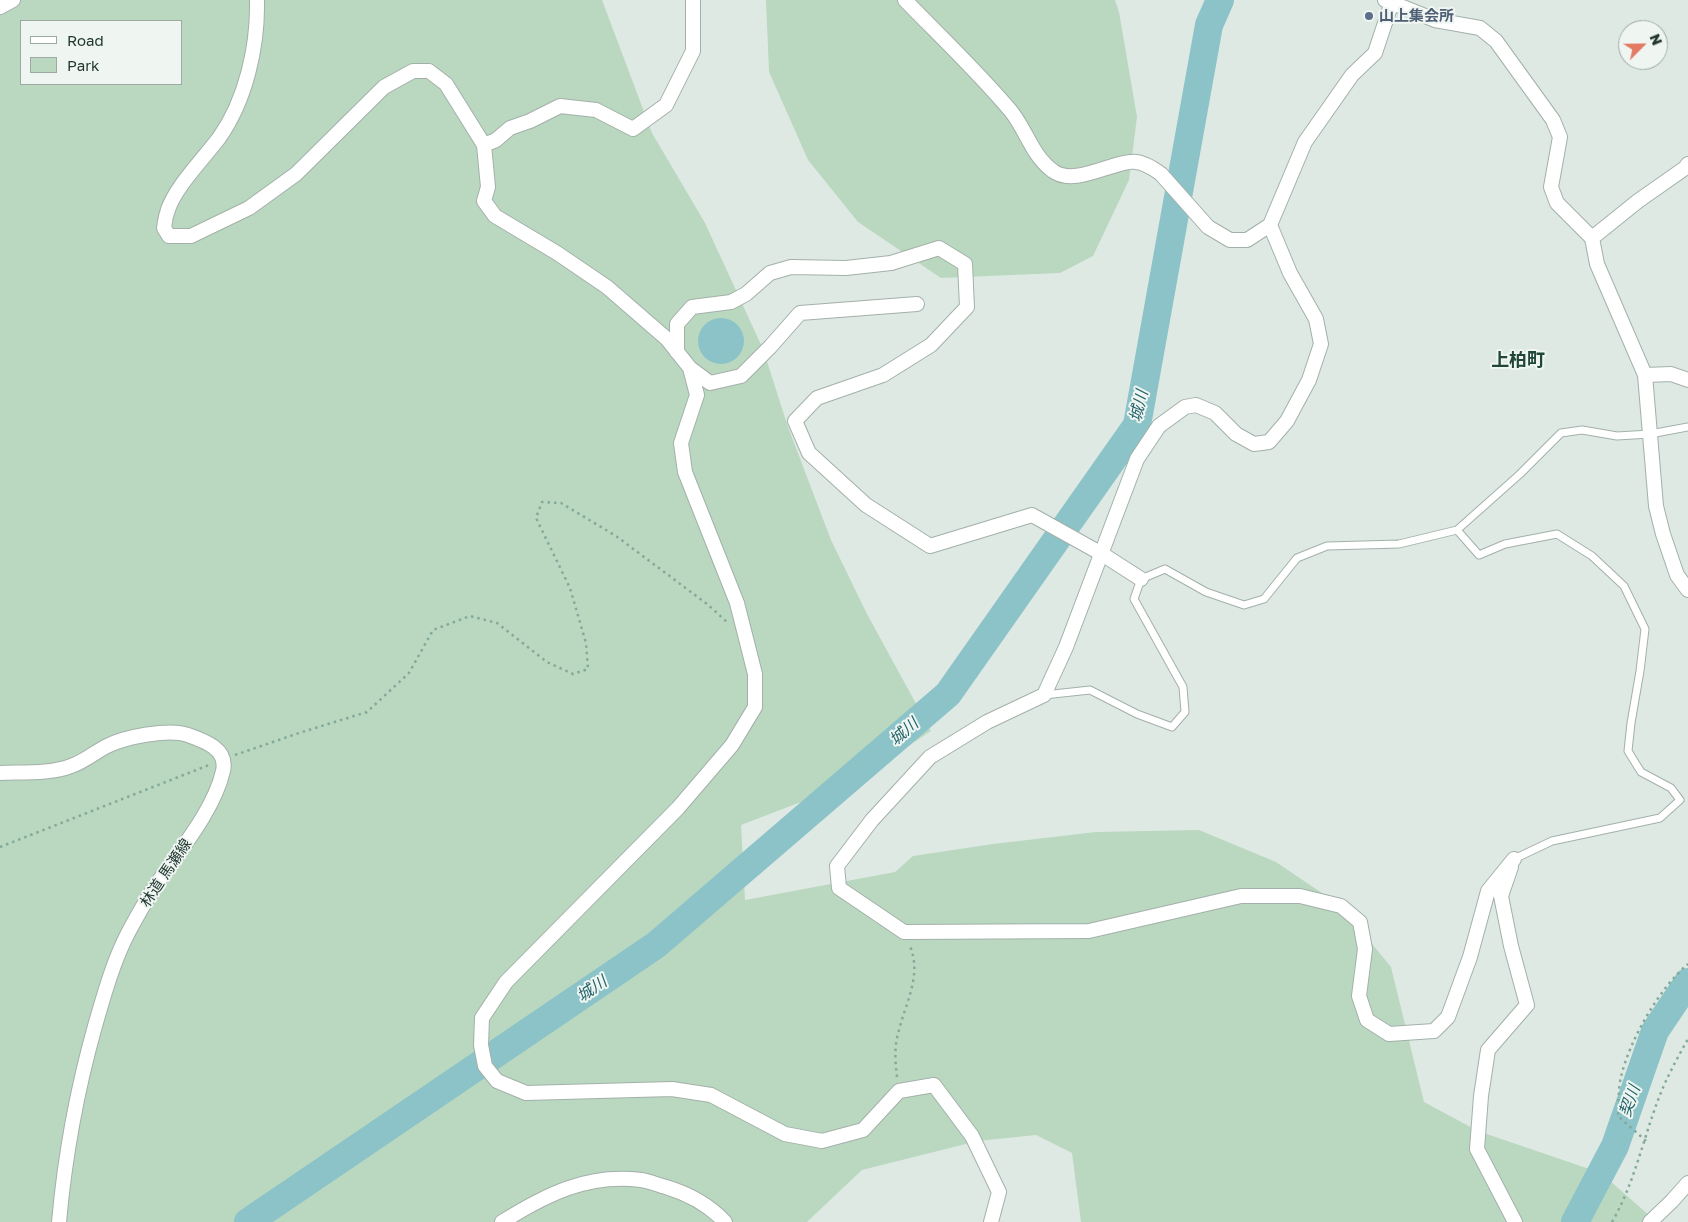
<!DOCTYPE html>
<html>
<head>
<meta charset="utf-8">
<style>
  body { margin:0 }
  #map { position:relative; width:1688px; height:1222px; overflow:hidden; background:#dfe9e4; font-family:"Golos Text",sans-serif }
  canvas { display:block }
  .legend { position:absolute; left:20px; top:20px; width:162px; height:65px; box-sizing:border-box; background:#eff6f2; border:1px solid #9daaa4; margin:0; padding:6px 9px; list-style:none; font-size:15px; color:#223730 }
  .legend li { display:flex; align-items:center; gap:10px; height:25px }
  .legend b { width:25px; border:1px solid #9daaa4 }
  .north { position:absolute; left:1618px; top:20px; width:50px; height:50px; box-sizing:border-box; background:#eff6f2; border:1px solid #9daaa4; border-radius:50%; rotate:67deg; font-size:14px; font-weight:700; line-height:20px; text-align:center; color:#223730 }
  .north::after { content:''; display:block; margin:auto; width:18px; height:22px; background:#e27a64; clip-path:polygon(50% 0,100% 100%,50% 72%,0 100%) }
</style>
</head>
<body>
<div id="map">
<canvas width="1688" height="1222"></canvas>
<ul class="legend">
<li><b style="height:6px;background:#fff"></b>Road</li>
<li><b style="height:14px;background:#bad8c0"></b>Park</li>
</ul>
<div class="north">N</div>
</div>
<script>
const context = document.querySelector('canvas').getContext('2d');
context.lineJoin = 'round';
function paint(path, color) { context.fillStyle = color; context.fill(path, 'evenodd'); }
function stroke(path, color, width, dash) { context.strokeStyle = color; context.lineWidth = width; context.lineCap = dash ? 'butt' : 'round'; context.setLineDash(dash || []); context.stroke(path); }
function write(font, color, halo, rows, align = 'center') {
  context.font = font + ' "Golos Text","Noto Sans JP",sans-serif'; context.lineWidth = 4; context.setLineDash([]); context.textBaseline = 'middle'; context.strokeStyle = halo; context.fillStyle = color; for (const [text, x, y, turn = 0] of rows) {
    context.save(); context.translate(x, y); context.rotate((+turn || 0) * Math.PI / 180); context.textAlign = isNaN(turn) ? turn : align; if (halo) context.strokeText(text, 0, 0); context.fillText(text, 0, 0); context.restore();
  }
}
const green = new Path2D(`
  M0 0H602L652 133 705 223 763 349 788 427 831 540 867 614 931 731 856 781 741 825 745 900 895 872 913 856 993 844 1096 832 1199 830 1276 862 1341 906 1391 967 1424 1102 1478 1131 1601 1173 1650 1216 1652 1222H1081L1072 1153 1036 1135 978 1141 862 1170 807 1222H0ZM21 21H181V84H21Z
  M766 0H1115L1119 12 1137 117 1129 180 1093 256 1060 273 941 278 858 222 808 160 769 72Z`);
const water = new Path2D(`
  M698 341a23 23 0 1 1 46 0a23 23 0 1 1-46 0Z`);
const river = new Path2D(`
  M248 1222 656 945 948 694 1137 425 1209 25 1220 0
  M1575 1222 1615 1146 1655 1031 1688 982`);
const path = new Path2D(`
  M235 755 299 733 367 712 409 673 433 630 470 616 497 623 547 662 573 674 588 669 586 643 570 588 536 518 542 502 561 503 616 536 707 604 727 622
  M0 847 209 765
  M897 1077C895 1061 894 1046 899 1030 906 1002 922 975 910 946
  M1646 1141 1618 1116C1619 1103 1618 1089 1621 1077 1629 1041 1660 987 1688 964
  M1612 1222C1637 1179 1645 1128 1665 1083 1672 1068 1680 1053 1688 1039`);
const service = new Path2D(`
  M1457 530 1479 555 1505 544 1557 534 1592 556 1624 586 1645 629 1640 671 1631 723 1628 751 1641 772 1671 788 1680 800 1660 818 1552 841 1514 859
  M1044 695 1090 690 1137 714 1172 727 1185 712 1183 687 1134 599 1141 579 1165 569 1206 592 1244 605 1264 599 1297 558 1327 546 1399 544 1457 530 1520 474 1561 433 1582 430 1617 436 1650 434 1688 427`);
const minor = new Path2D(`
  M257 0C258 46 246 100 219 138 204 158 173 189 167 213 165 218 165 223 164 228L169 236H191L249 208 296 174 384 87 413 71H429L446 84 484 145 488 187 484 201 495 216 557 253 607 287 667 339 690 368 697 395 681 443 685 472 737 603 755 674V707L732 745 678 808 506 982 482 1018 481 1045 485 1066 497 1081 526 1093 672 1089 711 1095 785 1134 822 1141 863 1130 899 1091 934 1085 972 1136 999 1192 991 1222
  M905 0C940 36 977 71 1010 110 1026 129 1032 156 1053 171 1073 186 1108 164 1130 162 1140 160 1153 168 1161 174L1208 227 1230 240H1247L1270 225 1305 142 1352 75 1375 53 1392 2
  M1385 0 1435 20 1480 28 1496 41 1553 120 1560 137 1551 187 1557 203 1592 238 1597 264 1645 375 1656 506 1663 534 1677 575 1688 590
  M0 7 13 0
  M484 145 496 140 510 128 530 121 560 106 596 110 633 129 666 105 693 51V0
  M1270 225 1290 273 1316 319 1321 344 1309 380 1287 421 1269 442 1254 444 1236 434 1215 413 1196 405 1185 407 1159 426 1137 459 1066 647 1044 695 987 722 930 757 872 820 837 866 839 888 904 932 1089 931 1241 896H1300L1341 906 1360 922 1365 949 1359 996 1367 1020 1389 1034 1434 1031 1448 1017 1470 957 1488 891 1514 859
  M1592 238 1638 201 1685 168 1688 164
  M677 352V324L692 307 731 302 746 294 770 273 791 267 846 268 891 263 939 248 965 264 967 307 931 345 883 375 817 398 795 421 809 453 866 505 930 546 1032 515 1102 554 1141 579
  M690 368 710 383 741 376 770 347 800 313 917 304
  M1645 375 1671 374 1688 380
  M0 773C22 772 51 774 71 766 84 762 95 752 107 746 125 737 169 728 188 735 205 741 228 749 223 771 214 811 177 854 154 888 145 902 136 918 128 933 113 962 104 995 95 1026 77 1090 65 1155 59 1222
  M1511 867 1501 896 1511 946 1527 1005 1488 1050 1481 1096 1477 1149 1515 1222
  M502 1222C545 1195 588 1173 641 1180 649 1181 658 1185 666 1187 689 1194 709 1205 725 1222
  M1650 1222 1672 1201 1688 1183`);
const markers = [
  [1369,16,5,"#5c6f8a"]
];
const serviceNames = [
  ["山上集会所",1379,16]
];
const streetNames = [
  ["林道 馬瀬線",166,873,-56]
];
const waterNames = [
  ["城川",1139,406,-77],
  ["城川",904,732,-41],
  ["城川",592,989,-34],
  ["契川",1630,1101,-71]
];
const quarterNames = [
  ["上柏町",1518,360]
];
paint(green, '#bad8c0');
paint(water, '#8cc3c8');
stroke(river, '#8cc3c8', 28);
stroke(service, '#a3b0aa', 9);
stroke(minor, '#a3b0aa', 16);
stroke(path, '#83a99a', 2.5, [2.5, 4]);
stroke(service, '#fff', 7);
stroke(minor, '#fff', 14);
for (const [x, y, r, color] of markers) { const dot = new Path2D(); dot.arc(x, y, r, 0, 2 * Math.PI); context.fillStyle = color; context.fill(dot); stroke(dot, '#eff6f2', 2); }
write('bold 15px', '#4e5e75', '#eff6f2', serviceNames, 'left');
write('15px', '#223730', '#eff6f2', streetNames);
write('italic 16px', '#23646b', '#eff6f2', waterNames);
write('bold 18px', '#21463a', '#eff6f2', quarterNames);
</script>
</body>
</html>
